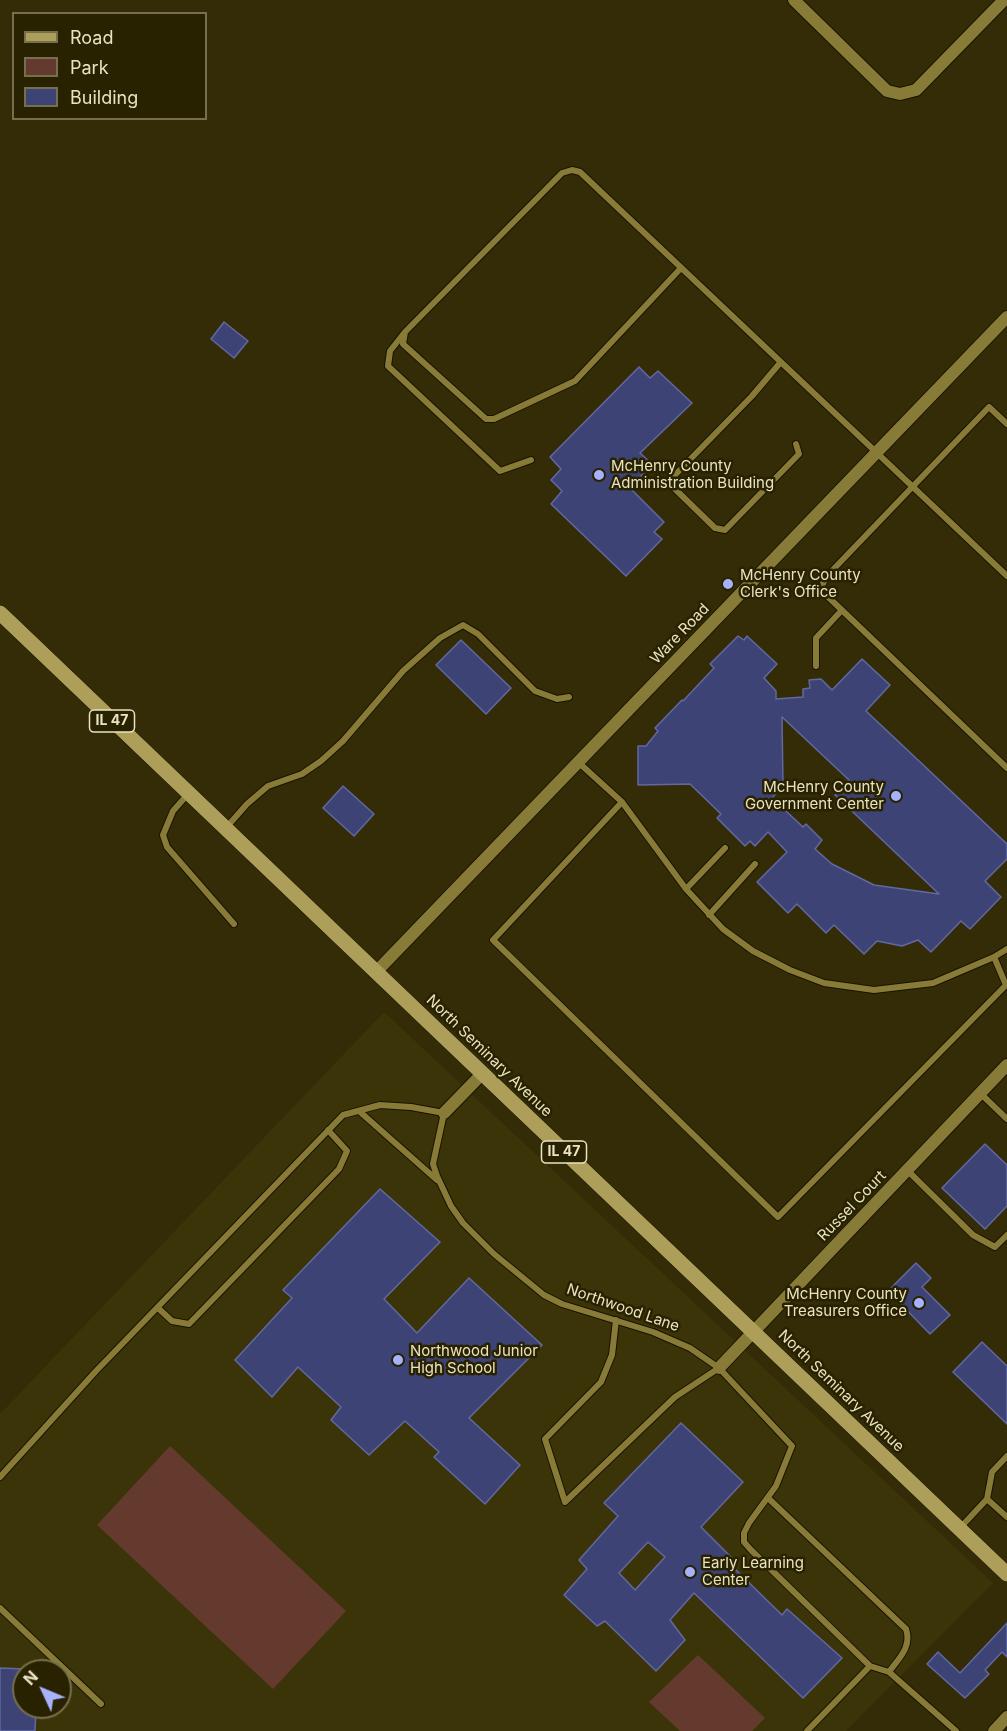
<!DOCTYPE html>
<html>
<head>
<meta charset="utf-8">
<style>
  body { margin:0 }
  #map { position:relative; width:1007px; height:1731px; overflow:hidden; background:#332c07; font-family:Inter,sans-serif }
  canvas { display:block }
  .legend { position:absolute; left:12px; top:12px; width:195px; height:108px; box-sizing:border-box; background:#292200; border:2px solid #766f4d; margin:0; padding:8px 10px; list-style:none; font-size:18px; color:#e9e3c1 }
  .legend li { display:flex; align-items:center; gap:12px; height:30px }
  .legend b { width:30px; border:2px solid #766f4d }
  .north { position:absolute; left:12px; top:1659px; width:60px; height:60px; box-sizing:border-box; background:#292200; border:2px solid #766f4d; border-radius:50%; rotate:314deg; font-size:16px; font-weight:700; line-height:24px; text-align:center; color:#e9e3c1 }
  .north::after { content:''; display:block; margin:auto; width:21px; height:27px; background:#a7b1fc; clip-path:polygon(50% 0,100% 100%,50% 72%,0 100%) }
</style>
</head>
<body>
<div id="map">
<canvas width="1007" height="1731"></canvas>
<ul class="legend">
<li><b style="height:8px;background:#ad9f59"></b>Road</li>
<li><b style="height:16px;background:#633a2d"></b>Park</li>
<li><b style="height:16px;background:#3e4375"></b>Building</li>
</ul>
<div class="north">N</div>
</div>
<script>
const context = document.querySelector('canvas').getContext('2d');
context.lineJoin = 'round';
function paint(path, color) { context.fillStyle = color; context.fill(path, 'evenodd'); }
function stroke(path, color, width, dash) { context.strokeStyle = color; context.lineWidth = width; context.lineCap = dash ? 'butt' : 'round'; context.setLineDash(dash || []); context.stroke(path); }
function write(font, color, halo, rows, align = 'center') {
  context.font = font + ' Inter,sans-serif'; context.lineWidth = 5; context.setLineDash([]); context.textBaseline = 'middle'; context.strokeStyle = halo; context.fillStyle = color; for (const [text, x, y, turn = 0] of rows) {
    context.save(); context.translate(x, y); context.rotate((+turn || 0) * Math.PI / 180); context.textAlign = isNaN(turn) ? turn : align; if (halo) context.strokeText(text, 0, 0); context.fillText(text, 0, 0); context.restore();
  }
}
const built = new Path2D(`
  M384 1012 993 1583 846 1731H0V1414ZM24 1671H60V1707H24Z`);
const green = new Path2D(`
  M170 1446 346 1611 273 1689 97 1525Z
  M698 1655 765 1718 752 1731H680L649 1702Z`);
const building = new Path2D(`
  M224 322 248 341 234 358 211 339Z
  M639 367 650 378 658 371 692 403 640 453 652 464 630 488 664 522 654 532 662 539 626 576 551 504 562 491 551 480 561 469 550 457Z
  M738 636 744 640 747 636 777 664 764 678 776 691V699L803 697V689L810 688 809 680 821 679 832 690 862 659 890 685 866 711 1007 844V859L985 881 1001 897 970 929 961 921 931 952 918 940 902 946 877 941 864 954 834 925 826 933 797 904 788 913 757 882 787 852 768 832 755 846 750 841 745 846 717 818 721 814 690 784 638 785V746H646L658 731 655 728 682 700 683 701 714 668 710 664ZM782 717 849 780 835 795 939 894 874 885 832 864 815 849 822 840 806 824 803 827 772 798 783 786Z
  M461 640 511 688 486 714 436 665Z
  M343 786 374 814 354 836 323 808Z
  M985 1144 1007 1165V1206L985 1229 942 1188Z
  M380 1189 440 1242 384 1299 417 1333 469 1278 542 1345 469 1418 520 1465 485 1504 434 1457 439 1452 405 1421 369 1455 331 1420 341 1407 298 1367 272 1397 235 1360 292 1298 283 1290Z
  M916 1263 931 1278 922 1287 950 1315 930 1334 888 1291Z
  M982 1342 1007 1366V1424L953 1372Z
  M681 1423 743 1482 701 1527 736 1562 733 1567 782 1615 787 1609 842 1658 803 1698 694 1593 670 1620 685 1640 656 1671 605 1621 597 1626 564 1595 587 1569 579 1560 618 1516 604 1503ZM648 1542 665 1557 635 1590 619 1573Z
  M1007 1623V1657L1002 1652 985 1670 989 1674 965 1698 927 1664 938 1652 960 1673Z
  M0 1668 24 1669V1707H36L35 1731H0Z`);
const service = new Path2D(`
  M681 268 575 381 494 419H486L403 344 405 332 562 173 572 170 580 172 1007 576
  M405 332 390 351 388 366 500 471 531 460
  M780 363 752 396 672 478 674 488 715 528 725 530 799 454 796 444
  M1007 424 989 407 826 577 822 586 824 593 1007 768
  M816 666V638L842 610
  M578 762 622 802 686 889 723 929 753 951 790 970 824 983 874 990 933 983 994 957 1007 949
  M188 794 173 811 163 835 167 847 234 924
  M622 802 493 940 778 1217 1006 985 994 957
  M225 829 247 804 268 786 302 774 321 761 343 741 403 671 440 638 463 625 478 634 535 691 557 699 569 697
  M686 889 725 848
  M709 915 755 864
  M981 1094 1007 1119
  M359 1111 437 1180
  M907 1170 973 1235 995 1247 1007 1235
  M158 1308 172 1321 189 1324 339 1169 347 1151 328 1130
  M616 1320 612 1355 601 1382 545 1439 565 1502 675 1397 719 1368
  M0 1477 96 1371 343 1115 380 1105 411 1107 444 1113 433 1164 437 1176 451 1206 463 1223 494 1254 544 1295 562 1304 653 1332 690 1348 719 1368 792 1446 776 1486 749 1523 744 1533V1542L751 1550 870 1666 889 1672 956 1731
  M768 1498 906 1629C912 1647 899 1658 889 1672
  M987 1499 1007 1517
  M960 1528 987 1499 992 1472 1007 1456
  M0 1608 101 1704
  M807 1731 870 1666`);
const minor = new Path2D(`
  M794 0 887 91 900 94 916 90 1004 0
  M376 972 1007 317
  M444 1113 482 1074
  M719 1368 1007 1065
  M994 1731 1007 1717`);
const primary = new Path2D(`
  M0 613 1007 1574`);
const markers = [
  [599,475,6,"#a7b1fc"],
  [728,584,6,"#a7b1fc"],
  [896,796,6,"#a7b1fc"],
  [919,1303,6,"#a7b1fc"],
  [398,1360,6,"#a7b1fc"],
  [690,1572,6,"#a7b1fc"]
];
const shields = [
  [112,721,45],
  [564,1152,45]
];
const shieldNames = [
  ["IL 47",112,721],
  ["IL 47",564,1152]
];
const poiNames = [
  ["McHenry County",611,466],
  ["Administration Building",611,483],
  ["McHenry County",740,575],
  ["Clerk's Office",740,592],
  ["McHenry County",884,787,"right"],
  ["Government Center",884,804,"right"],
  ["McHenry County",907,1294,"right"],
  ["Treasurers Office",907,1311,"right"],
  ["Northwood Junior",410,1351],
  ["High School",410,1368],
  ["Early Learning",702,1563],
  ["Center",702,1580]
];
const streetNames = [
  ["Ware Road",680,634,-46],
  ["North Seminary Avenue",489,1056,44],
  ["Russel Court",852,1206,-46],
  ["Northwood Lane",623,1308,19],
  ["North Seminary Avenue",841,1391,44]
];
paint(built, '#3c3409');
paint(green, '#633a2d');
paint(building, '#3e4375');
stroke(building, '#6268a1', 1.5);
stroke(service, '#181402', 8);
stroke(minor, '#181402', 14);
stroke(primary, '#181402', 16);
stroke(service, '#887b37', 6);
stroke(minor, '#887b37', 12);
stroke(primary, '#ad9f59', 15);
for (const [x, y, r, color] of markers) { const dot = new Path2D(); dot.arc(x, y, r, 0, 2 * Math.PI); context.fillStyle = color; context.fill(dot); stroke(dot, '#292200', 2); }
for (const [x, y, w] of shields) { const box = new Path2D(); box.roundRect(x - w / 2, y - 11, w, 22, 4.5); context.fillStyle = '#292200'; context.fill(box); stroke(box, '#e9e3c1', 1.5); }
write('bold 14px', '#e9e3c1', null, shieldNames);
write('15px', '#e9e3c1', '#292200', poiNames, 'left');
write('15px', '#e9e3c1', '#292200', streetNames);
</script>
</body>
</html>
